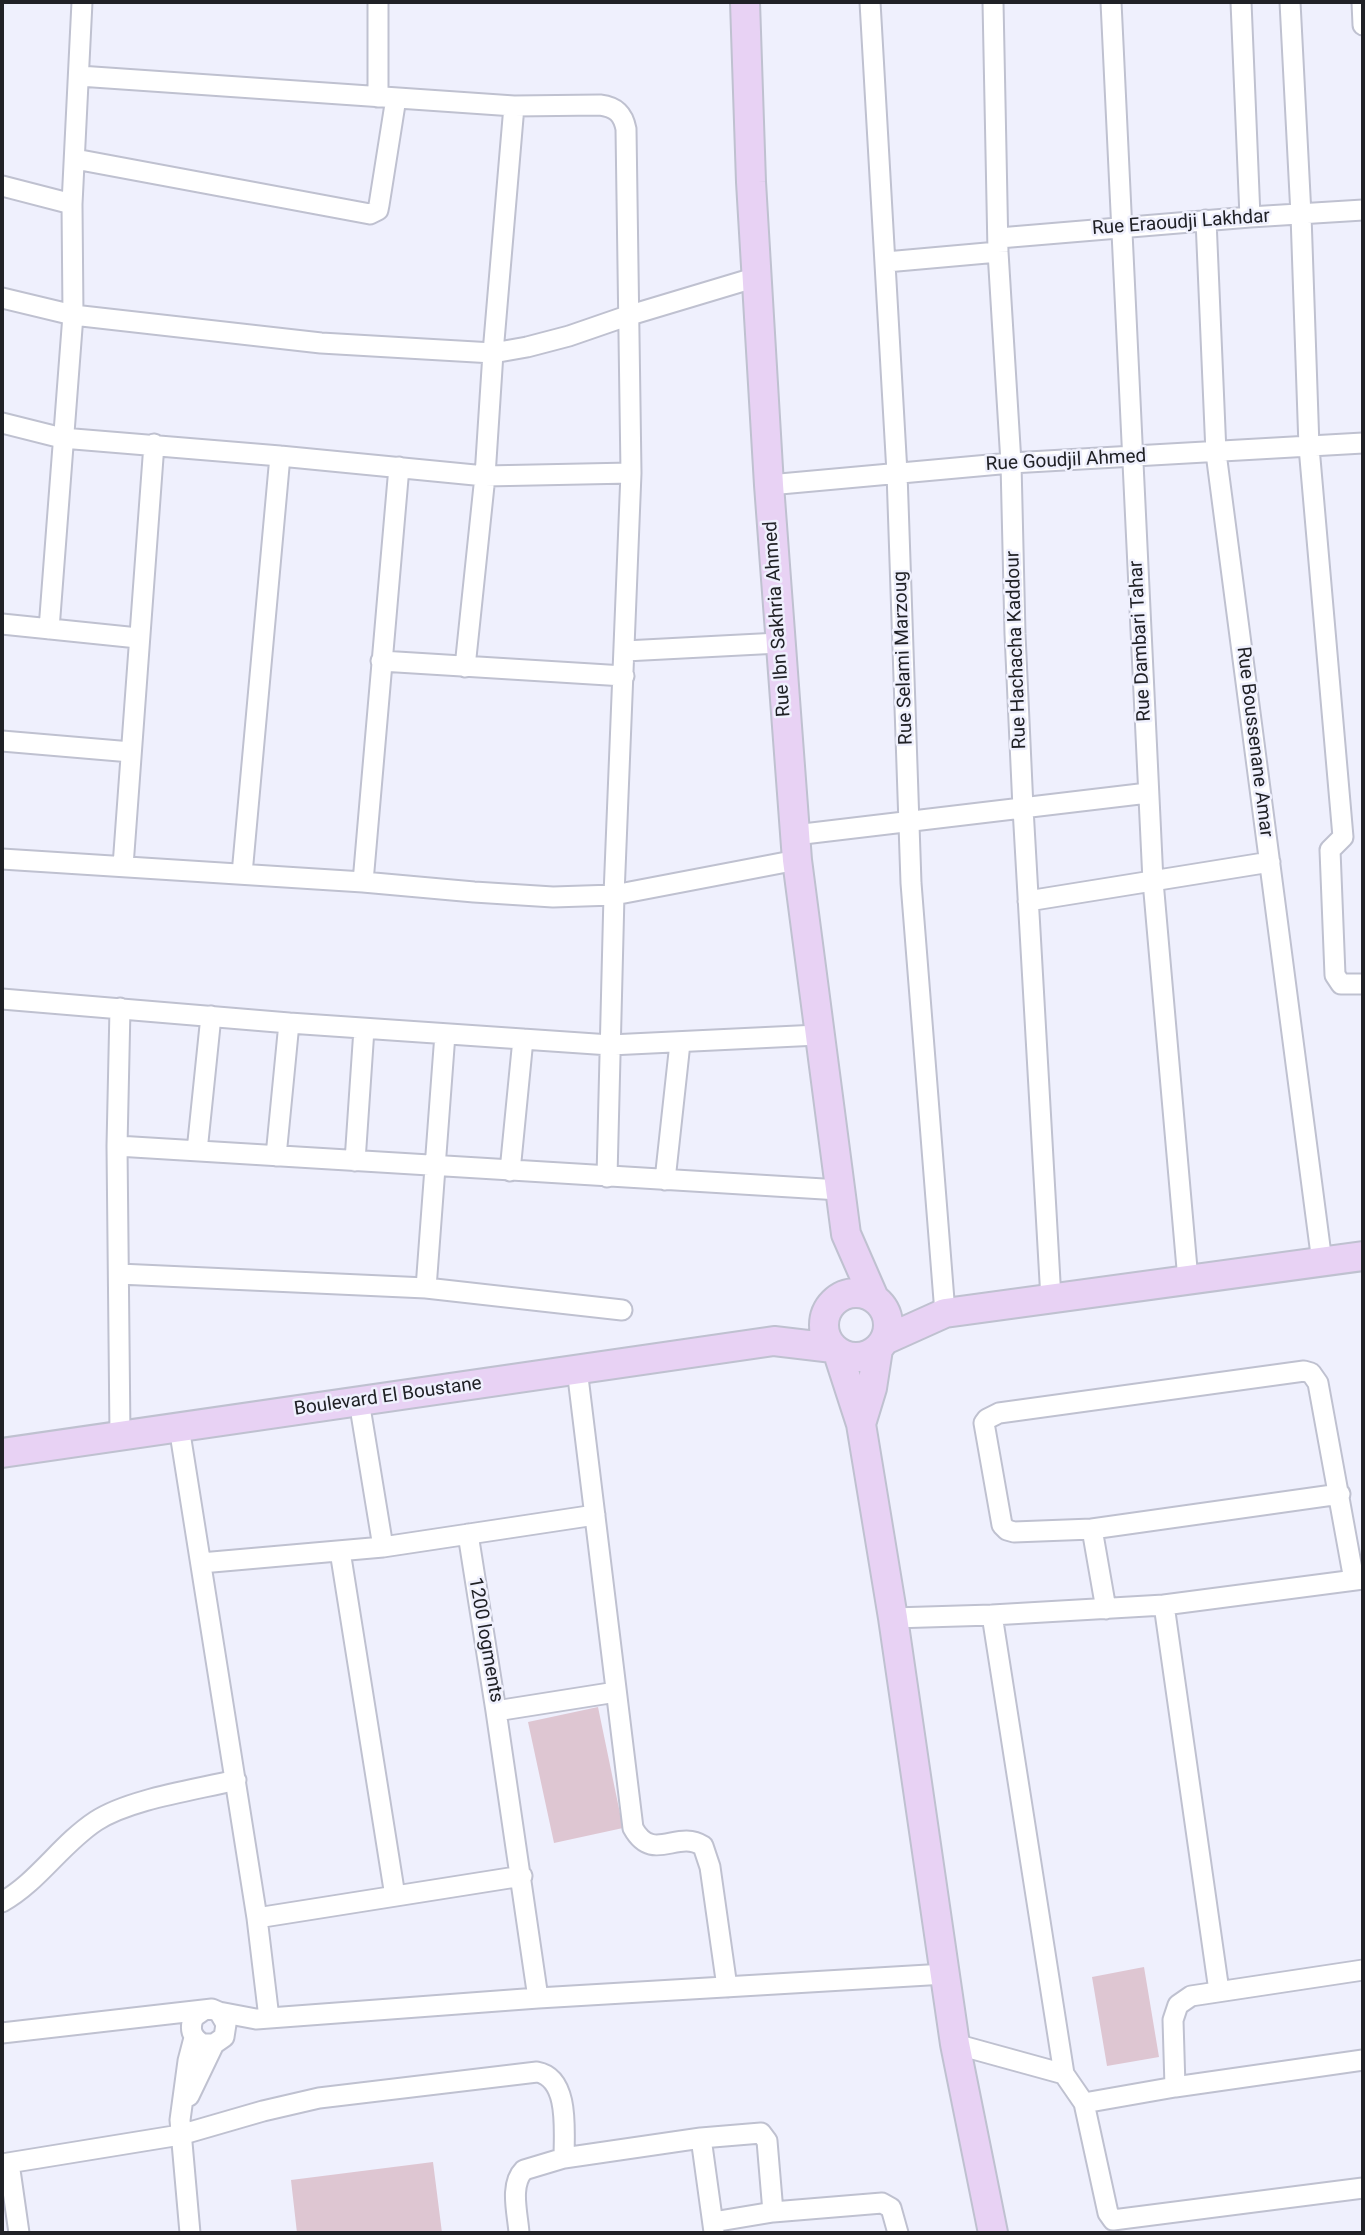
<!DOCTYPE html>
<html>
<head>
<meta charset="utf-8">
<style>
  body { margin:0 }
  #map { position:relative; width:1365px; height:2235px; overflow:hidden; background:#eff0fd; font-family:Roboto,sans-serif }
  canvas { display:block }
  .frame { position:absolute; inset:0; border:4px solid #202126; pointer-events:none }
</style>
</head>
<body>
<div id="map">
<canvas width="1365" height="2235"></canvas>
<div class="frame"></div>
</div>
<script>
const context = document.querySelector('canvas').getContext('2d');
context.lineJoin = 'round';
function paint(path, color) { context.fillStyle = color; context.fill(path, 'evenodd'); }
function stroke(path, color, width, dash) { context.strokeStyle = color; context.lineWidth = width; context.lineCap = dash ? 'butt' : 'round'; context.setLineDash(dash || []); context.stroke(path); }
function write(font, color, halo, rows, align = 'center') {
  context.font = font + ' Roboto,sans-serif'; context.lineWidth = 5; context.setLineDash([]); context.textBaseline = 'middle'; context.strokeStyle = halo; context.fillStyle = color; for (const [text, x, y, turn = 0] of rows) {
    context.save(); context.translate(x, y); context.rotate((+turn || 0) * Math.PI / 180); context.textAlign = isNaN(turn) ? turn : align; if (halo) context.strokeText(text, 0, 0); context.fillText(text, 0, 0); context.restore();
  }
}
const green = new Path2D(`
  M598 1707 623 1828 554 1843 528 1722Z
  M1144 1967 1159 2057 1107 2066 1092 1977Z
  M433 2162 442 2233H297L291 2180Z`);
const minor = new Path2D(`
  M870 2 897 473 911 883 945 1313
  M993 2 998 252 1011 463 1015 634 1023 808 1051 1299
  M1111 2 1153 881 1188 1280
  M1241 2 1250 217
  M1290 2 1301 215 1309 447 1343 837 1330 850 1335 975 1341 984H1363
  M1362 2 1363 25
  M79 76 514 106 600 105C616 107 623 114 626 129L631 473 614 895 607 1177
  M378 97V2
  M75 159 370 214 378 210 379 205 396 98
  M2 186 72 204
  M1206 220 1216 453 1322 1262
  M999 238 1250 217 1363 210
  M886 262 998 252
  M2 298 73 315 321 343 493 353 527 347 569 336 627 316 757 277
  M2 423 62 438 280 456 485 476 631 473
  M769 485 1011 463 1363 443
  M2 624 138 638
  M49 629 73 315 72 204 82 2
  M625 651 779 643
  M381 661 624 676
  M465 667 485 476 493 353 514 106
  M2 741 131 752
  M795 835 1148 793
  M2 859 363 882 474 892 553 897 614 895 797 860
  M123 866 154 444
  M242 874 280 456
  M363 882 399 467
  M1028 901 1270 862
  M2 999 289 1023 610 1045 818 1035
  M120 1008 117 1146 120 1435
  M117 1146 840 1190
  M197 1151 211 1016
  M276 1156 289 1023
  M355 1161 364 1029
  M510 1171 523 1039
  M665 1180 680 1043
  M119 1274 426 1288 622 1310
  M426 1288 445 1034
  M577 1369 633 1828C653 1864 677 1829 703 1846L710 1867 727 1987
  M359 1401 383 1547
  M179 1427 257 1918 269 2018
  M1092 1529 1340 1494
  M468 1534 496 1711 616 1692
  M340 1551 395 1896
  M201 1563 383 1547 595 1515
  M1164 1605 1219 1991
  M1106 1609 1092 1529 1014 1532 1007 1530 1002 1525 984 1423 987 1419 999 1413 1304 1371 1311 1373 1318 1383 1354 1580
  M992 1615 1064 2074
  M893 1618 992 1615 1164 1605 1363 1579
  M496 1711 538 1998
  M2 1902C38 1882 61 1844 96 1821 130 1799 195 1790 236 1780
  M257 1918 522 1876
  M219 2012 256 2019 538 1998 945 1974
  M2 2033 212 2009 219 2012 226 2024 224 2037 214 2044H203C191 2038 189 2028 194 2017L204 2010
  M955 2044 1064 2074 1084 2103 1175 2087 1363 2060
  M1175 2087 1173 2020 1178 2005 1191 1996 1363 1970
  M189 2096 214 2044
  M1084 2103 1108 2213 1113 2220 1363 2188
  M701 2138 714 2232
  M9 2163 19 2233
  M2 2164 180 2135 263 2111 319 2098 537 2072C570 2078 564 2132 564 2158L701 2138 761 2133 767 2141 773 2212
  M713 2222 773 2212 882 2203 891 2208 898 2233
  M190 2233 180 2120 188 2061 194 2038
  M519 2233C518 2215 509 2185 524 2170L564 2158`);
const secondary = new Path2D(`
  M745 2 751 182 769 485 797 860 846 1234 874 1298
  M824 1325a32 32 0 1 1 64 0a32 32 0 1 1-64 0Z
  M885 1340 945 1313 1363 1256
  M838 1353 861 1424 893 1618 955 2044 993 2233
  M861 1424 872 1388 878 1349
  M2 1453 774 1341 833 1348`);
const streetNames = [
  ["Rue Eraoudji Lakhdar",1181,223,-4],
  ["Rue Goudjil Ahmed",1066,461,-3],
  ["Rue Ibn Sakhria Ahmed",778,619,-94],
  ["Rue Dambari Tahar",1141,641,-93],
  ["Rue Hachacha Kaddour",1017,650,-92],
  ["Rue Selami Marzoug",904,658,-92],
  ["Rue Boussenane Amar",1254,742,83],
  ["Boulevard El Boustane",388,1397,-8],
  ["1200 logments",485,1640,80]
];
paint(green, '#dec6d2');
stroke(minor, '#bfc1d0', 23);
stroke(secondary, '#bfc1d0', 32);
stroke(minor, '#fff', 19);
stroke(secondary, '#e8d2f4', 28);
write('19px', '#202126', '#eff0fd', streetNames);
</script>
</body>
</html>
